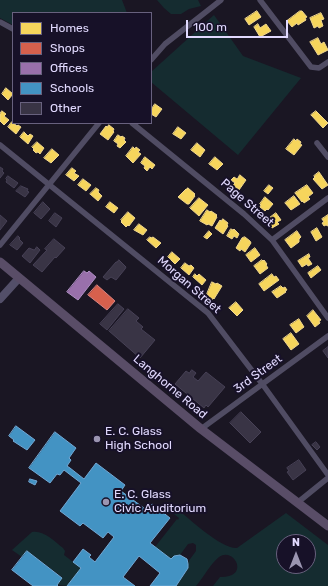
<!DOCTYPE html>
<html>
<head>
<meta charset="utf-8">
<style>
  body { margin:0 }
  #map { position:relative; width:328px; height:586px; overflow:hidden; background:#1a1623; font-family:Rubik,sans-serif }
  canvas { display:block }
  .legend { position:absolute; left:12px; top:12px; width:140px; height:112px; box-sizing:border-box; background:#171128; border:1px solid #68617e; margin:0; padding:5px 7px; list-style:none; font-size:12px; color:#e1d9fe }
  .legend li { display:flex; align-items:center; gap:8px; height:20px }
  .legend b { width:20px; border:1px solid #68617e }
  .north { position:absolute; left:276px; top:534px; width:40px; height:40px; box-sizing:border-box; background:#171128; border:1px solid #68617e; border-radius:50%; rotate:0deg; font-size:11px; font-weight:700; line-height:16px; text-align:center; color:#e1d9fe }
  .north::after { content:''; display:block; margin:auto; width:14px; height:18px; background:#9b95b1; clip-path:polygon(50% 0,100% 100%,50% 72%,0 100%) }
  .scale { position:absolute; left:186px; top:20px; width:102px; height:18px; box-sizing:border-box; border:2px solid #e1d9fe; border-top:0; padding-left:5px; font-size:12px; line-height:14px; white-space:nowrap; color:#e1d9fe; -webkit-text-stroke:3px #171128; paint-order:stroke }
</style>
</head>
<body>
<div id="map">
<canvas width="328" height="586"></canvas>
<ul class="legend">
<li><b style="height:11px;background:#f6d55c"></b>Homes</li>
<li><b style="height:11px;background:#d6604d"></b>Shops</li>
<li><b style="height:11px;background:#9970ab"></b>Offices</li>
<li><b style="height:11px;background:#4393c3"></b>Schools</li>
<li><b style="height:11px;background:#393445"></b>Other</li>
</ul>
<div class="north">N</div>
<div class="scale">100 m</div>
</div>
<script>
const context = document.querySelector('canvas').getContext('2d');
context.lineJoin = 'round';
function paint(path, color) { context.fillStyle = color; context.fill(path, 'evenodd'); }
function stroke(path, color, width, dash) { context.strokeStyle = color; context.lineWidth = width; context.lineCap = dash ? 'butt' : 'round'; context.setLineDash(dash || []); context.stroke(path); }
function write(font, color, halo, rows, align = 'center') {
  context.font = font + ' Rubik,sans-serif'; context.lineWidth = 4; context.setLineDash([]); context.textBaseline = 'middle'; context.strokeStyle = halo; context.fillStyle = color; for (const [text, x, y, turn = 0] of rows) {
    context.save(); context.translate(x, y); context.rotate((+turn || 0) * Math.PI / 180); context.textAlign = isNaN(turn) ? turn : align; if (halo) context.strokeText(text, 0, 0); context.fillText(text, 0, 0); context.restore();
  }
}
const green = new Path2D(`
  M0 0H122L127 13H13V25L0 18Z
  M157 0H198L201 6 189 9 181 14H171L164 8Z
  M214 15 243 56 301 78 238 155 151 82V72Z
  M177 509C190 519 221 549 237 548L286 513 328 545V586H213L220 577C251 578 234 546 219 557 211 563 203 578 196 586H176L187 570 188 562 196 551V545L193 543 188 544 180 555 174 556 170 561 155 547 177 519 178 520 179 518 174 514ZM284 542H308V566H284Z
  M32 532C44 530 54 541 63 548L65 551 64 555 81 568 67 586 57 585 62 577 27 551 22 557 12 550Z`);
const homes = new Path2D(`
  M257 11 261 17 249 25 245 19Z
  M300 11H302L307 17 305 18 306 20 298 25 297 23 292 27 287 21Z
  M321 13 324 19 321 20 323 26 319 28 318 26 314 28 310 18Z
  M258 24 260 28 266 24 271 31 260 37 254 27Z
  M318 38 321 44 324 42 328 50 318 55 310 42Z
  M6 88 13 94 8 100 2 94Z
  M155 104 162 109 156 117 151 114V110Z
  M2 111 6 114 4 116 9 120 4 125 0 121V114Z
  M316 111 328 123 323 128 311 115Z
  M12 122 17 126 18 125 21 127 16 134 8 127Z
  M109 125 114 129 113 131 114 132 108 140 100 134 106 126 107 127Z
  M178 127 186 133 181 139 173 134Z
  M24 132 28 136 30 134 33 136 28 144 20 137Z
  M118 135 121 137 122 136 125 138 124 140 126 142 120 148 117 146 118 144 114 141Z
  M294 139 296 141 297 139 301 142 300 144 302 145 294 155 286 149Z
  M37 142 44 148 40 154 38 152 36 153 33 150 34 149 32 147Z
  M197 143 205 150 200 157 191 150Z
  M133 147 135 149 136 147 140 150 138 152 141 154 133 163 126 156Z
  M52 149 59 155 51 163 44 158Z
  M145 157 155 165 152 169 150 167 147 171 144 168 145 166 141 163Z
  M215 157 223 164 217 170 209 164Z
  M72 168 76 171 74 173 79 176 74 181 66 175Z
  M319 172 328 185 322 189 313 179 315 177 314 176Z
  M240 175 246 180 239 190 233 185 235 183 231 180 234 177 237 179Z
  M83 179 91 185 86 191 78 185Z
  M269 185 273 188 268 194 264 191Z
  M307 185 313 193 308 197 310 199 304 203 303 201 302 202 295 193Z
  M96 188 99 190 98 192 102 196 98 201 90 194Z
  M188 188 195 194 194 195 195 196 189 204H187L178 197 186 189H187Z
  M294 196 300 204 291 210 285 203Z
  M265 197 273 204 268 210 267 209 265 211 260 207 261 205 260 204Z
  M199 198 208 205 199 216 190 208Z
  M110 202 118 208 114 213 106 207Z
  M207 210 210 212 211 211 217 215 216 216 217 217 212 226 208 224 207 225 200 221Z
  M128 212 135 218 129 226 128 225 126 227 121 222 122 221 121 220Z
  M276 213 281 220 277 222 279 224 272 228 267 220Z
  M328 215V226L326 225 324 226 322 223 324 222 322 219Z
  M223 219 228 223 227 225 228 226 223 234 215 228 220 220 221 221Z
  M139 224 147 230 143 235 134 230Z
  M317 228 322 237 316 241 311 232Z
  M231 229 233 230 234 229 239 234 237 238 234 236 232 239 227 236Z
  M209 231 212 234 207 239 204 237Z
  M297 231 301 237 299 239V242L291 248 285 240Z
  M150 237 151 238 153 237 161 243 156 248 147 240Z
  M245 237 250 241 251 243 245 252 241 249 240 251 236 248 242 238Z
  M255 248 260 255 251 262 246 255Z
  M172 252 180 259 175 264 168 257Z
  M309 254 310 257 308 258 312 264 308 266 307 264 302 267 298 261Z
  M262 260 263 261 264 260 267 264 266 265 268 268 260 274 254 266Z
  M185 263 189 266 191 265 194 268 189 275 181 268Z
  M318 266 321 270 311 278 308 273Z
  M195 274 197 276 199 274 206 280 202 285 193 277Z
  M272 274 274 277 276 276 279 280 264 291 259 284Z
  M212 282 216 284 217 283 222 286 214 299 213 298 212 300 207 297 208 295 207 294Z
  M281 286 283 288 285 287 287 290 285 291 286 292 277 298 272 292Z
  M236 302 243 310 237 316 229 308Z
  M313 310 321 320 319 321 320 323 315 327 307 316Z
  M299 319 304 327 296 333 290 325Z
  M291 333 299 344 291 350 283 339Z`);
const shops = new Path2D(`
  M97 285 115 301 107 310 88 295Z`);
const offices = new Path2D(`
  M84 271 87 273 89 271 96 277 78 300 67 292Z`);
const schools = new Path2D(`
  M16 426 35 440 27 450 13 441 14 440 9 436Z
  M55 432 76 448 69 458 71 460 67 466 70 468 84 479 96 463 125 485 121 491 148 511 152 504 170 518 150 543 171 559 174 556 180 555 187 559 188 564V568L176 586H150L160 573 139 556 123 577 135 586H67L81 568 73 562 83 549 91 555 89 557 95 562 114 537 108 532 103 538 83 523 80 526 60 511 81 483 64 470 60 475 57 474 50 483 29 468Z
  M30 479 37 481 35 485 29 482Z
  M27 551 62 578 57 585 58 586H33L12 570Z`);
const building = new Path2D(`
  M0 167 3 169 2 171 4 173 0 178Z
  M8 176 18 183 14 188 6 182 7 180 6 179Z
  M21 186 28 189 27 191 29 192 25 197 16 191Z
  M43 202 50 209 41 219 34 213Z
  M55 213 62 218 56 227 49 221Z
  M0 215 7 221 0 230Z
  M18 236 20 238 19 239 23 243 17 250 10 245Z
  M54 239 65 248 56 258 55 257 42 272 33 265 47 250 45 249Z
  M37 247 40 250 30 263 22 256 29 248 34 250Z
  M119 260 126 267 125 269 116 280 111 277 107 280 103 277 116 262H117Z
  M118 304 124 309 107 330 100 324Z
  M128 309 139 318 136 321 143 327 141 329 155 340 140 358 109 331Z
  M328 347V358L323 351Z
  M192 370 196 373 193 377 198 381 206 372 225 387 208 407 206 405 204 408 175 384 186 371 189 373Z
  M241 412 261 432 250 443 230 423Z
  M316 442 320 447 317 450 312 445Z
  M299 460 306 470 293 480 287 472 289 471 287 468Z`);
const street = new Path2D(`
  M260 0 311 67 319 68 328 62
  M0 22 13 29
  M151 60 165 44 221 0
  M132 123 244 214 272 240 328 318
  M317 143 328 157
  M0 145 208 313 263 385 328 475
  M272 240 328 198
  M0 245 99 123
  M201 429 328 336
  M297 503 328 478`);
const secondary = new Path2D(`
  M0 299 19 278`);
const primary = new Path2D(`
  M0 262 201 429 328 526`);
const markers = [
  [97,439,4,"#9b95b1"],
  [106,502,4,"#9b95b1"]
];
const streetNames = [
  ["Page Street",247,203,41],
  ["Morgan Street",189,285,41],
  ["3rd Street",258,374,-36],
  ["Langhorne Road",170,387,40]
];
const poiNames = [
  ["E. C. Glass",105,432],
  ["High School",105,446],
  ["E. C. Glass",114,495],
  ["Civic Auditorium",114,509]
];
paint(green, '#152c30');
paint(homes, '#f6d55c');
stroke(homes, '#f0d68d', 1);
paint(shops, '#d6604d');
stroke(shops, '#d98482', 1);
paint(offices, '#9970ab');
stroke(offices, '#af90c4', 1);
paint(schools, '#4393c3');
stroke(schools, '#72a8d5', 1);
paint(building, '#393445');
stroke(building, '#474156', 1);
stroke(street, '#504c63', 5.5);
stroke(secondary, '#534f69', 8);
stroke(primary, '#594d67', 9);
for (const [x, y, r, color] of markers) { const dot = new Path2D(); dot.arc(x, y, r, 0, 2 * Math.PI); context.fillStyle = color; context.fill(dot); stroke(dot, '#171128', 1.5); }
write('12px', '#e1d9fe', '#171128', streetNames);
write('12px', '#e1d9fe', '#171128', poiNames, 'left');
</script>
</body>
</html>
